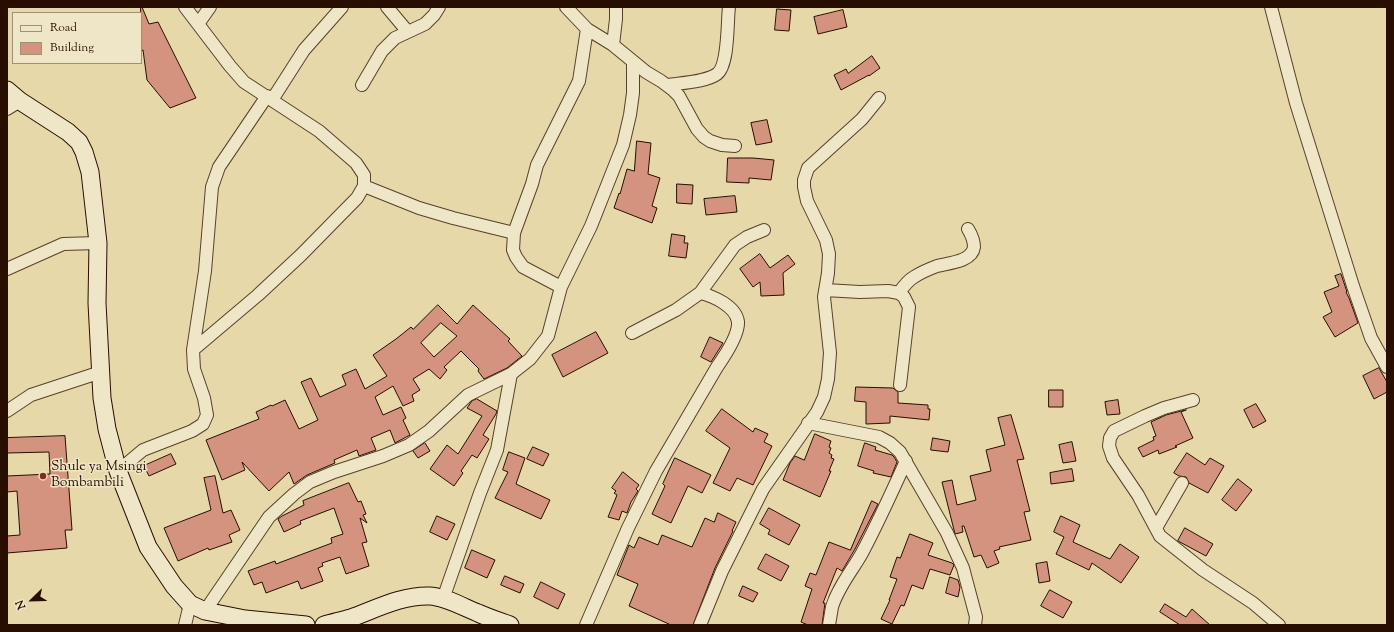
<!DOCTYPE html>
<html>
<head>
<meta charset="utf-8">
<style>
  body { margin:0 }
  #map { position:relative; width:1394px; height:632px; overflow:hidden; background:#e6d8a9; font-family:"Sorts Mill Goudy",serif }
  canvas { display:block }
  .frame { position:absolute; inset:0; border:8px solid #270e00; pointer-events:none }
  .legend { position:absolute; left:12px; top:12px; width:130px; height:52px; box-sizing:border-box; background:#efe6c7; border:1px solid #9f9077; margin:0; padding:5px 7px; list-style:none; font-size:12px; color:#270e00 }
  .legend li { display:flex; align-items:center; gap:8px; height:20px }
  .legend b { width:20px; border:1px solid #9f9077 }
  .north { position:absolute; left:12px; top:580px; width:40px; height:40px; -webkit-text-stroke:3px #efe6c7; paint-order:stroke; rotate:247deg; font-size:11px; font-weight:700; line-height:16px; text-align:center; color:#270e00 }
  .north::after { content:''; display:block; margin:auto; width:14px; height:18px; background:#270e00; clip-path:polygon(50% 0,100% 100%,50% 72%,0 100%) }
</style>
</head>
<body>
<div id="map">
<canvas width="1394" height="632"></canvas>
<div class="frame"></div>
<ul class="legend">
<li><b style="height:5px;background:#efe6c7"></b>Road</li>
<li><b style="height:11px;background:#d3937f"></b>Building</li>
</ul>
<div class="north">N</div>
</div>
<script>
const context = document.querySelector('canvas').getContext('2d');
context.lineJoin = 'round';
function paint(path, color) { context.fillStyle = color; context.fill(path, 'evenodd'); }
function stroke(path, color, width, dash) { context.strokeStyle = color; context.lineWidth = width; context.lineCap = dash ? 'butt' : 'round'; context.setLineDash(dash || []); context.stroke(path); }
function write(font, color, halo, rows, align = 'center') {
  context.font = font + ' "Sorts Mill Goudy",serif'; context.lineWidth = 3; context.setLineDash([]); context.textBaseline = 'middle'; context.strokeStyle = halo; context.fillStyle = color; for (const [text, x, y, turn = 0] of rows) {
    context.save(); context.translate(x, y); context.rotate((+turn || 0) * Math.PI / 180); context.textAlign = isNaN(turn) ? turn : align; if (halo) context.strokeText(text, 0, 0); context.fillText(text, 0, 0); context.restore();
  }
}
const building = new Path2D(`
  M141 7H142L149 24 158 22 196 98 170 108 147 80 143 50 141 51Z
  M777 9 791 10 789 31 775 30Z
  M843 10 847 27 818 34 814 17Z
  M872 56 880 68 869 76V75L841 90 834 75 846 69 848 73Z
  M767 120 772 142 756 145 751 123Z
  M637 141 651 143 648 174 660 178 652 206 657 208 652 223 614 208 619 193 620 194 627 169 634 171Z
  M728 158H753L774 160 771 180 749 178V183L727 182Z
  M677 184 693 185 692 204 677 203Z
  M735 196 737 212 706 215 704 199Z
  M672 234 685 236 684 243H688L686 258 669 256Z
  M760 254 770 268 788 255 795 264 783 273 784 295 761 296 760 282 753 287 740 269Z
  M1341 274 1347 292H1346L1349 298 1358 323 1335 337 1323 317 1332 312 1324 292 1339 286 1335 276Z
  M438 305 457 324 473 305 510 339 508 341 522 356 507 368 484 379 478 371 479 369 461 351 444 367 447 370 440 379 429 369 413 379 420 390 412 395 414 401 403 406 393 386 375 397 383 415 401 407 406 418 403 420 410 435 395 443 390 430 371 438 376 450 359 456 357 450 334 460 335 463 307 475 294 484 289 472 269 491 242 462 245 470 222 480 206 440 259 419 256 412 271 405 272 406 285 400 299 429 318 420 301 382 311 378 320 397 346 385 342 375 356 369 365 389 387 376 373 355 396 339 411 327 413 329ZM441 323 457 336 434 357 421 343Z
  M596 332 608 353 563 377 552 355Z
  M710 337 723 343 711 362 701 357Z
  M1379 368 1387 382V392L1374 399 1363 376Z
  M856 387 893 388 898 392V403L928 405V409H930L929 420 890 416V423L866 424V402L855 401Z
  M1049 390H1063V407H1049Z
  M477 399 497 411 496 414 483 435 489 439 477 458 472 455 461 471 463 473 454 486 430 469 447 445 458 454 482 416 467 408 472 401Z
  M1118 400 1120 414 1107 415 1105 402Z
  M1256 404 1266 421 1253 428 1244 410Z
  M722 409 753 432 755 428 768 434 764 442 772 446 753 485 737 478 730 491 713 483 730 448 706 431Z
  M1186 410 1181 412 1193 438 1175 446 1177 447 1159 454 1158 450 1143 457 1138 448 1154 440 1153 437 1156 436 1151 422 1166 415Z
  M1011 415 1024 459 1017 460 1030 511 1024 512 1031 540 999 547 1000 549 994 551 999 563 987 568 981 555 974 557 964 526H962L963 532 955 534 942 482 952 480 957 505 976 500 970 476 991 471 986 450 1005 445 998 418Z
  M815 434 831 441 829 447 831 448 829 453 832 455 831 458 834 459 829 471H831L820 497 783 480 790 463 795 456 804 460Z
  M65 436 72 530H65L67 548 7 553V536L20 535 17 491 7 492V476L50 474 49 452 7 453V438Z
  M933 438 950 441 948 452 931 450Z
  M1072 442 1076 461 1063 463 1059 445Z
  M425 443 430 451 418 458 413 451Z
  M865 443 876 447 875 450 892 455 894 457 897 462 891 477 873 473 874 471 858 466Z
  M533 447 549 454 543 466 527 459Z
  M509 452 525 458 516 484 550 500 541 519 495 498 508 472 503 470Z
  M1187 453 1205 465 1210 458 1224 466 1208 493 1189 483 1186 477 1179 476 1174 473Z
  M171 454 176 464 149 476 144 466Z
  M675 458 711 475 702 493 688 486 671 523 652 514 665 486 663 484Z
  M1072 469 1074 481 1051 484 1050 473Z
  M623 472 639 485 636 489 638 491 631 502 627 513 622 511 619 520 608 517 617 495 614 493 616 491 612 488Z
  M215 476 223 513 231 510 240 530 229 535 232 542 209 550 208 548 178 561 164 528 211 510 204 478Z
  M1238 479 1252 490 1236 511 1222 500Z
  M349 483 358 502 361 501 366 514 363 515 367 523 360 518 367 542 362 543 369 566 346 574 340 557 322 563 323 566 318 568 323 581 301 589 298 581 266 593 262 582 254 585 248 571 275 561 276 564 332 543 331 538 343 534 334 508 300 521 301 524 284 532 278 519 282 516 304 505 303 501Z
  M872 501 878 504 855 549 842 571 837 568 823 603H825L822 625H808L801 622 812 589 805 586 810 573 816 575 829 542 850 550Z
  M769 508 800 525 789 545 768 534 770 530 760 524Z
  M718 513 736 522 732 531H733L715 568 693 625H671L629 606 638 584 617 575 629 545 634 548 639 537 658 545 662 535 692 547 705 518 714 522Z
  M437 516 455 524 447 540 430 532Z
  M1061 516 1080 525 1073 542 1110 559 1120 544 1139 557 1121 583 1092 563 1089 570 1056 554 1064 537 1054 532Z
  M1185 528 1213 544 1206 556 1178 541Z
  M910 534 933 543 928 555 952 563 954 565 950 575 930 569 923 589 912 585 904 606 901 605 892 624 881 619 890 600H889L897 579 890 577 897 557 900 558Z
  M472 550 495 560 487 578 465 568Z
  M766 554 789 566 781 581 758 569Z
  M1047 562 1050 581 1039 583 1036 564Z
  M505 576 524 584 520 593 501 585Z
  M950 577 958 580 960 587 958 597 946 593Z
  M541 582 565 594 558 609 534 597Z
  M743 586 758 593 753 602 739 596Z
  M1050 590 1072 602 1063 618 1041 606Z
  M1165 604 1186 617 1192 609 1210 625H1180L1160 612Z`);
const street = new Path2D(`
  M185 7 230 66 244 82 319 131 356 163 364 175V186L357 198 301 255 258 295 193 350
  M387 7 408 32
  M566 7 587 29 613 45 646 72 661 81 673 90 679 96 697 129 704 137 710 141 722 145 735 146
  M1271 7 1296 103 1353 286 1371 338 1387 367
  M198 24 210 7
  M613 45 616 19V7
  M362 85 382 51 395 38 425 24 434 15 439 7
  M668 85C681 83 706 82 717 74 729 65 727 22 729 7
  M272 100 304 50 342 7
  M7 109 20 101
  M364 186 419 208 453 218 514 233
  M7 269 63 244 98 243
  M561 287 523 267 516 257 513 250 514 233 532 184 537 165 579 81 587 29
  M825 290 860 292 888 291 899 293 904 297 909 307 900 385
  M899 293C903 287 907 281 914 277 920 273 929 269 937 266 948 263 972 262 974 247 974 240 971 234 968 229
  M632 333 676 310 700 293 735 245 747 237 764 230
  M1193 400 1164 408 1145 416 1114 431 1110 438 1109 446 1113 458 1138 495 1160 536 1203 570 1253 603 1279 625
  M7 411 31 395 101 372
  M808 423 879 437 890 443 900 452 947 533 963 568 976 617 975 625
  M118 471 143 450 192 431 203 424 207 415 204 398 194 369 193 350 205 271 212 187 219 167 267 96
  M1156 528 1182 483
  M443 599 480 493 497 450 511 374
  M205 611 269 517 294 494 310 482 334 472 383 456 409 445 429 431 468 395 511 374 530 359 548 336 561 287 591 226 623 145 630 115 633 93V62
  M185 625 190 604
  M586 625 628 528 656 471 717 367C724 357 739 335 738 322 736 306 713 296 700 293
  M700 625 722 571 763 489 817 412 824 397 828 379 830 353 824 297 828 273 829 254 826 240 807 201 804 187V180L808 168 862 119 879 98
  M829 625C830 619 831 613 832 607 838 587 852 571 862 553 878 523 892 492 906 461`);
const secondary = new Path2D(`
  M7 90 20 101 68 132 79 142 84 152 90 172 98 243 97 303 102 398 107 429 118 471 148 547 174 586 190 604 205 611 245 619 306 625
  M324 625C333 623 342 620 351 618 376 609 402 595 430 596 446 597 463 607 478 613 489 618 499 621 510 625`);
const markers = [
  [43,476,4,"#8f2418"]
];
const poiNames = [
  ["Shule ya Msingi",51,468],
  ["Bombambili",51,484]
];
paint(building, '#d3937f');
stroke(building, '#270e00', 1);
stroke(street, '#57402a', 14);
stroke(secondary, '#270e00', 19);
stroke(street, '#efe6c7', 12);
stroke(secondary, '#efe6c7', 17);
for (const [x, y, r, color] of markers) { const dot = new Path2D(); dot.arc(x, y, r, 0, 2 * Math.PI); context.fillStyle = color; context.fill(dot); stroke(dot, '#efe6c7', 1.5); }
write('14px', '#270e00', '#efe6c7', poiNames, 'left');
</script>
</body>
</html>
